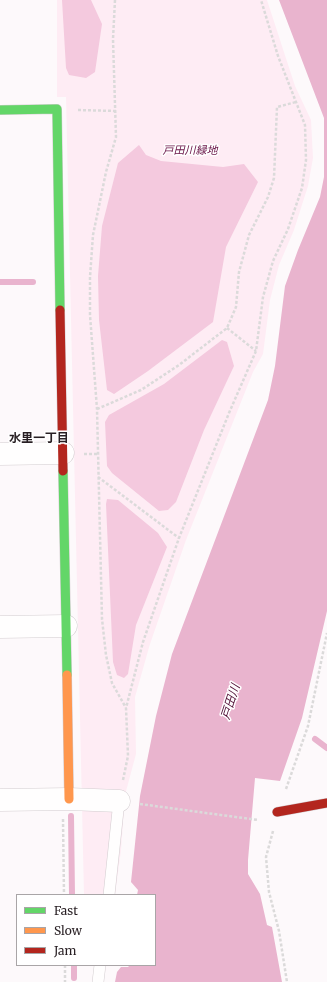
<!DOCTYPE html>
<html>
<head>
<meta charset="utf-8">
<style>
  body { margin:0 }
  #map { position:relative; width:327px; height:982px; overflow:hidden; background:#fdf9fb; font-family:Merriweather,serif }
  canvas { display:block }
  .legend { position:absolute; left:16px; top:894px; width:140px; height:72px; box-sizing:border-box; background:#fff; border:1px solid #a9a5a7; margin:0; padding:5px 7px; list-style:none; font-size:12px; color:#281f23 }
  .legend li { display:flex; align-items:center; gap:8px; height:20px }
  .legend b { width:20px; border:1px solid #a9a5a7 }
</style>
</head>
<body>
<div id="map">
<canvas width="327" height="982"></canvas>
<ul class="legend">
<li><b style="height:5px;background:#63d668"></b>Fast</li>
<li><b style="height:5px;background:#ff974d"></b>Slow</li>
<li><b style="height:5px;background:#b3261e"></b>Jam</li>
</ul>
</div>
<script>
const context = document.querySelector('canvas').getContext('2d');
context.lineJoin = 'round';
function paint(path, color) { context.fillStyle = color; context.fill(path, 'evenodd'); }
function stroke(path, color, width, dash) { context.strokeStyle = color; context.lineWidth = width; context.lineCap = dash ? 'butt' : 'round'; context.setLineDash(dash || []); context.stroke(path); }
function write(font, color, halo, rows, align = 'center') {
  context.font = font + ' Merriweather,"Noto Sans JP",serif'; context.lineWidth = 3; context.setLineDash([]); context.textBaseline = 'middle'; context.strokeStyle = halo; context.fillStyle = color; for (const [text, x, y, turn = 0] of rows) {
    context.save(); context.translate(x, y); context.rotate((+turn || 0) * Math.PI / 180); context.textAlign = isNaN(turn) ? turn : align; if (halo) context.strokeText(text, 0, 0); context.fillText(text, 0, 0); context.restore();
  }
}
const green = new Path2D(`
  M57 0H267L295 86 311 120 313 158 308 186 294 230 279 265 270 300 263 354 253 372 186 540 150 644 135 697 136 754 125 795 121 850 115 895H84L66 97H57Z`);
const forest = new Path2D(`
  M62 0H91L102 24 95 72 86 78 69 75 66 68Z
  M139 145 146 155 161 161 223 167 244 164 258 182 226 247 213 322 148 371 114 394 107 390 99 320 98 276 102 226 118 163Z
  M222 340 227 342 234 366 204 430 176 502 168 510 159 511 112 473 107 466 105 422 109 415 164 384Z
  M107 499 118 500 158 533 167 547 136 625 128 674 124 678 117 675 113 662 106 504Z`);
const water = new Path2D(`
  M279 0H327V611L302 718 280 781 255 778 248 860V874L260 894 267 925 272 927 282 982H115L117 972 121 967H128L130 965H155V895H137L138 890 131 882 140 796 156 716 172 654 268 400 275 366 285 286 298 250 320 197 324 177V118Z`);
const stream = new Path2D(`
  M0 282H33
  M315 739 327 748
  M71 816 72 895
  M74 965V978`);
const path = new Path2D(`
  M115 0 113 39 116 137 106 172 93 235 90 277V315L97 409 102 619 106 655 112 683 126 708
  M78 110 116 111
  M227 328 256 351
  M97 409 141 390 179 365 227 328 236 307 239 272 249 235 268 197 274 178 277 107 296 102
  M84 454H98
  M98 477 179 538
  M123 780 128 756 126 708 143 642 179 538 229 413 256 351 263 297 273 261 288 229 302 188 306 160 305 125 278 56 261 0
  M286 789 308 726 327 633
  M140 804 258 820
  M63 819 64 895
  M273 831 266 857 269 892 279 931 287 982
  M65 965V982`);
const lane = new Path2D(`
  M109 895 119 801
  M98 982 100 965`);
const street = new Path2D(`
  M0 454 63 453
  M0 627 66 626
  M0 800 69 799 119 801`);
const fast = new Path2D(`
  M0 110 57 109 60 310
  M63 471 67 675`);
const slow = new Path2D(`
  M67 675 69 799`);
const jam = new Path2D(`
  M60 310 63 471
  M277 812 327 803`);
const parkNames = [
  ["戸田川緑地",190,151]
];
const neighbourhoodNames = [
  ["水里一丁目",39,439]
];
const waterNames = [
  ["戸田川",231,702,-72]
];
paint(green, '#feecf4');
paint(forest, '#f4c9de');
paint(water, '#e9b4ce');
stroke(stream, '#e9b4ce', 6);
stroke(lane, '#d3cdd0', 12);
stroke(street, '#d3cdd0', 23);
stroke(fast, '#d3cdd0', 10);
stroke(slow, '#d3cdd0', 10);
stroke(jam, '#d3cdd0', 10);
stroke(path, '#dbdada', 2.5, [3, 2]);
stroke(lane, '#fffefe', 11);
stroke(street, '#fffefe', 22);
stroke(fast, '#63d668', 9);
stroke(slow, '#ff974d', 9);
stroke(jam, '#b3261e', 9);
write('italic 11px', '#681246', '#fff', parkNames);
write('bold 12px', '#281f23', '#fff', neighbourhoodNames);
write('italic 12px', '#500f35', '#fff', waterNames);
</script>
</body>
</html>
